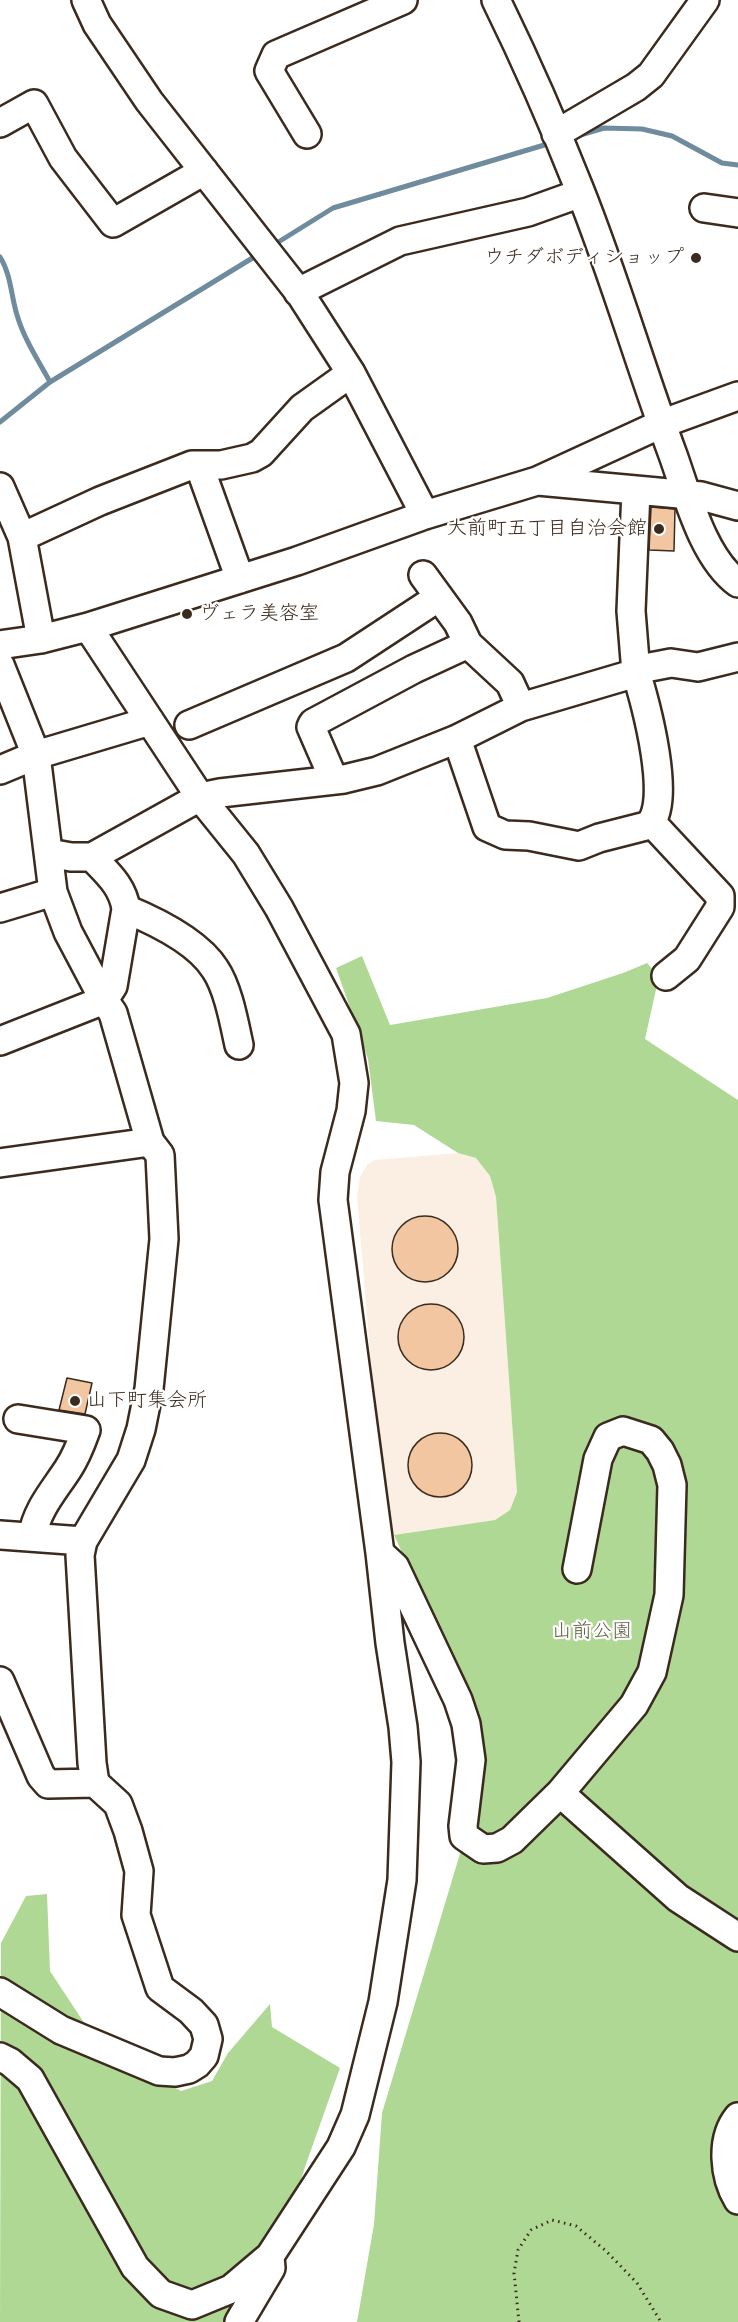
<!DOCTYPE html>
<html>
<head>
<meta charset="utf-8">
<style>
  body { margin:0 }
  canvas { display:block; background:#fff }
</style>
</head>
<body>
<canvas width="738" height="2322"></canvas>
<script>
const context = document.querySelector('canvas').getContext('2d');
context.lineJoin = 'round';
function paint(path, color) { context.fillStyle = color; context.fill(path, 'evenodd'); }
function stroke(path, color, width, dash) { context.strokeStyle = color; context.lineWidth = width; context.lineCap = dash ? 'butt' : 'round'; context.setLineDash(dash || []); context.stroke(path); }
function write(font, color, halo, rows, align = 'center') {
  context.font = font + ' Sriracha,"Klee One",sans-serif'; context.lineWidth = 4.5; context.setLineDash([]); context.textBaseline = 'middle'; context.strokeStyle = halo; context.fillStyle = color; for (const [text, x, y, turn = 0] of rows) {
    context.save(); context.translate(x, y); context.rotate((+turn || 0) * Math.PI / 180); context.textAlign = isNaN(turn) ? turn : align; if (halo) context.strokeText(text, 0, 0); context.fillText(text, 0, 0); context.restore();
  }
}
const built = new Path2D(`
  M458 1153 476 1158 490 1176 496 1197 517 1492 510 1510 495 1520 394 1535 390 1527 373 1387 357 1196 360 1177 367 1165 375 1160Z`);
const green = new Path2D(`
  M362 956 390 1025 547 998 623 973 647 963 659 976 645 1039 738 1100V2322H357L374 2224 382 2113 465 1837 470 1769 445 1646 394 1535 495 1520 510 1510 517 1492 496 1197 490 1176 476 1158 458 1153 414 1125 376 1121 368 1059 336 968Z
  M47 1894 50 1971 100 2047 181 2091 212 2081 228 2053 270 2004 272 2027 340 2068 305 2167 255 2322H0L1 1943 26 1896Z`);
const stream = new Path2D(`
  M577 136 604 128 642 129 672 136 722 163 738 165
  M272 246 333 208 551 143
  M0 257C11 274 11 296 17 315 24 339 38 360 50 382
  M0 422 50 382 259 254`);
const building = new Path2D(`
  M651 507 675 509 674 551 649 550Z
  M392 1249a33 33 0 1 1 66 0a33 33 0 1 1-66 0Z
  M398 1337a33 33 0 1 1 66 0a33 33 0 1 1-66 0Z
  M67 1378 92 1383 85 1414 59 1410Z
  M408 1465a32 32 0 1 1 64 0a32 32 0 1 1-64 0Z`);
const path = new Path2D(`
  M519 2322 514 2273 518 2250 531 2230 552 2220 576 2226 606 2251 637 2283 661 2322`);
const minor = new Path2D(`
  M86 0 97 24 149 101 301 295 351 373 425 515
  M496 0C526 61 554 125 579 188 614 275 640 366 673 455 687 494 703 558 738 583
  M0 123 34 104 63 158 113 223 204 171
  M307 134 269 71 276 55 403 0
  M556 134 636 87 651 75 705 0
  M704 208 738 213
  M298 292 400 241 528 212 581 193
  M199 465 240 579
  M538 481 701 496 738 506
  M0 487 22 537 41 639
  M22 537 100 501 192 465H221L252 458 261 453 302 408 351 373
  M423 575 458 623 468 644 510 683 521 707
  M0 645 41 639 88 627 297 561 425 515 537 481 661 424 738 396
  M0 665 36 755 53 892 68 932 104 1000 113 1013 150 1142 160 1155 164 1239 149 1389 141 1429 131 1460 83 1541 80 1555 92 1763 95 1783 118 1804 128 1831 139 1871 136 1915 160 1988 191 2011 204 2025 208 2039 204 2056 197 2064 189 2069 175 2072 159 2071 61 2030 0 1992
  M189 725 346 658 439 597
  M457 739 487 827 505 835 529 836 579 846 599 838 646 826C675 811 645 699 636 673L645 668 671 663 698 667 738 657
  M0 770 36 755 150 721
  M334 780 311 727 313 723 414 669 468 644
  M652 823 720 896V907L687 959 666 976
  M49 853 71 857H92L200 797 220 793 344 779 377 771 457 739 521 707 636 673 631 611 636 490
  M0 908 53 892
  M126 909C155 921 198 942 215 969 228 988 234 1022 239 1045
  M0 1041 104 1000 113 986 126 909C123 886 107 873 92 857
  M0 1163 150 1142
  M18 1419 86 1430C81 1444 76 1457 68 1469 53 1492 37 1509 32 1537
  M0 1535 83 1541
  M381 1554 395 1567 458 1700 466 1724 471 1760 463 1826 464 1836 483 1849 497 1848 512 1840 560 1793 634 1705 652 1672 669 1595 672 1485 667 1465 660 1451 651 1440 623 1431 608 1437 598 1459 577 1569
  M0 1681 41 1776 48 1784 95 1783
  M560 1793 678 1898 738 1937
  M0 2057 10 2062 30 2079 135 2267 161 2294 192 2305 231 2289 270 2256 341 2147 355 2115 383 2002 402 1880 406 1762 403 1727 390 1643 380 1553 333 1200 335 1172 351 1111 354 1083 346 1034 279 908 246 854 200 797 88 627
  M738 2117C720 2139 724 2177 738 2200
  M239 2322 271 2268 270 2257`);
const markers = [
  [696,258,6,"#3b2a1e"],
  [659,529,6,"#3b2a1e"],
  [187,614,6,"#3b2a1e"],
  [75,1401,6,"#3b2a1e"]
];
const poiNames = [
  ["ウチダボディショップ",684,258],
  ["大前町五丁目自治会館",647,529],
  ["ヴェラ美容室",199,614,"left"],
  ["山下町集会所",87,1401,"left"]
];
const parkNames = [
  ["山前公園",592,1632]
];
paint(built, '#fbeee3');
paint(green, '#b0d895');
stroke(stream, '#6e8c9d', 5);
paint(building, '#f1c6a1');
stroke(building, '#3b2a1e', 1.5);
stroke(minor, '#3b2a1e', 32);
stroke(path, '#3b2a1e', 3, [1.5, 4.5]);
stroke(minor, '#fff', 27);
for (const [x, y, r, color] of markers) { const dot = new Path2D(); dot.arc(x, y, r, 0, 2 * Math.PI); context.fillStyle = color; context.fill(dot); stroke(dot, '#fff', 2); }
write('20px', '#3b2a1e', '#fff', poiNames, 'right');
write('20px', '#5e5e42', '#fff', parkNames);
</script>
</body>
</html>
